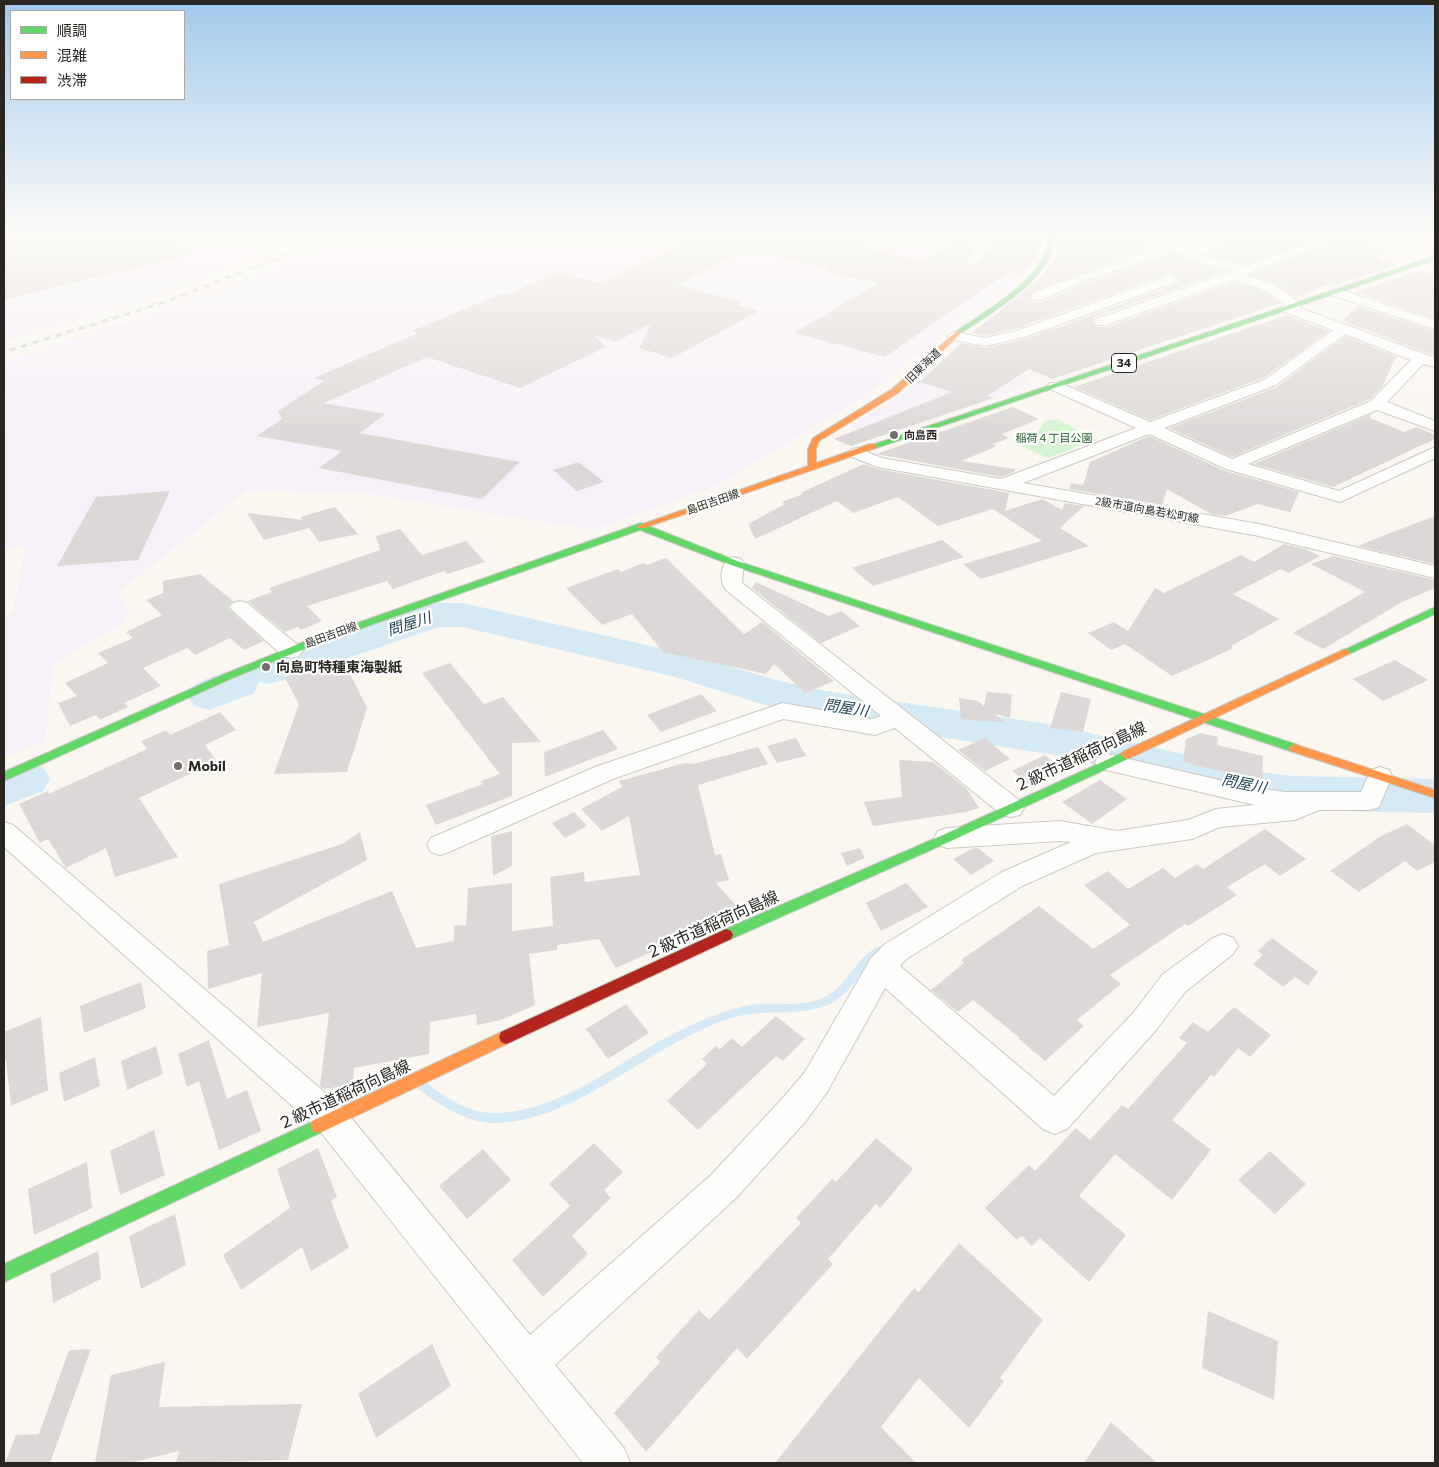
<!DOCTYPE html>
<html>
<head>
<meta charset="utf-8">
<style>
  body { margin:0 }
  #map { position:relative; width:1439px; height:1467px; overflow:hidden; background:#faf7f0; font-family:Commissioner,"Noto Sans JP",sans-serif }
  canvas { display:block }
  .frame { position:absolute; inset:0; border:5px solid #292621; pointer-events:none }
  .legend { position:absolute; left:10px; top:10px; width:175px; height:90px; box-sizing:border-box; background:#fff; border:1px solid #a9a8a6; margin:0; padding:6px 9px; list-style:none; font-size:15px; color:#292621 }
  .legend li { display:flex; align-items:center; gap:10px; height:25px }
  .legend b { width:25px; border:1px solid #a9a8a6 }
</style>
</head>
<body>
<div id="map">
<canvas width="1439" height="1467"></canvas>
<div class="frame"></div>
<ul class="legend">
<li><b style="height:6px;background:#63d668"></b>順調</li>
<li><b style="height:6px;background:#ff974d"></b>混雑</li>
<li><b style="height:6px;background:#b3261e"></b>渋滞</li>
</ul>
</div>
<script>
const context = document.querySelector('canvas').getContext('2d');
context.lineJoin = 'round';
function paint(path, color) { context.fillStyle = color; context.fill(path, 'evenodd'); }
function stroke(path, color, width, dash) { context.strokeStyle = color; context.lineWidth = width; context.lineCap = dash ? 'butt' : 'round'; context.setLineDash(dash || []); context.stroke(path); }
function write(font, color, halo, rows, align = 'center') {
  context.font = font + ' Commissioner,"Noto Sans JP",sans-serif'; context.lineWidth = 4.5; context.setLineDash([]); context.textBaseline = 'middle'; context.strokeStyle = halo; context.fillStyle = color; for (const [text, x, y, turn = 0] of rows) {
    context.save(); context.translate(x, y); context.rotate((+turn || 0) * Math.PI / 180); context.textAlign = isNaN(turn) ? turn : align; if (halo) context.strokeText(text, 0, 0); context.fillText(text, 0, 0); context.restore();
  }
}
const industrial = new Path2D(`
  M4 235H309L296 243 182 287 4 343Z
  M349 235H944L926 256 1021 273 867 395 718 485 594 530 364 493 247 490 117 593 130 612 124 622 53 665 45 741 4 757V616L13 613 25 546 4 550V363L215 291Z
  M931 372H1021L1031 386 872 439 848 427 904 393Z`);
const green = new Path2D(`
  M1057 419 1096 440 1048 458 1014 443 1039 430 1045 421Z`);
const stream = new Path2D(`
  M1144 253 1147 254 1060 285 1057 284Z
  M880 946 883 947 885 950 883 953C878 958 871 962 866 968 855 980 847 995 832 1003 802 1018 767 1008 735 1017 653 1041 586 1116 501 1123 470 1125 442 1107 418 1089L417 1086 418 1083 422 1081 426 1083C445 1097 466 1111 490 1113 499 1114 508 1112 516 1111 566 1102 607 1072 649 1047 673 1033 698 1021 724 1012 735 1008 746 1005 758 1004 780 1003 804 1007 825 997 847 986 857 955 880 946Z`);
const river = new Path2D(`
  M1379 235H1406L1403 240 1378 253 1207 314 1198 317 1189 314 1185 309 1189 304 1362 243Z
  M435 603H463L686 654 780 681 826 691 1054 725 1262 772 1294 776 1435 779V813L1294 810 1262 806 1054 755 826 719 775 708 675 677 463 627H439L284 680 269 684 259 682 254 693 209 710 194 706 187 696C189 693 192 688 194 686 206 677 235 668 249 672L254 662Z
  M26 762 43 767 50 779 43 791 4 806V770Z`);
const building = new Path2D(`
  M20 235 33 243 71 235H103L117 243 160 235 191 254 4 300V237Z
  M704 235H823L864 243 857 247 923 261 954 242 975 247 964 260 972 266 977 264 995 245 991 241 975 237 993 241 1013 235H1045L1037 256 1019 276 1013 269 885 357 794 333 878 283 824 272 831 268 745 250 677 285 741 302 737 305 759 311 672 358 639 348 652 323 616 342 594 335 606 347 520 388 427 357 324 403 385 414 360 433 520 462 482 499 319 468 342 451 257 436 282 419 278 411 324 381 314 378 418 333 412 331 501 294 506 295 558 272 601 283Z
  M1062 235H1155L1141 244 1153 246 1150 248 1039 289 1030 296 1031 302H1043L1084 283 1161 258 1171 251 1197 264 1227 271 1095 317 1092 323 1096 327H1107L1234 282 1266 293 1280 303 1052 379 1029 369 987 396 994 398 851 446 834 439 952 392 920 382 961 343 985 348 1026 339 1176 284 1179 280 1170 273 1015 329 985 336 971 333 1013 301 1043 275 1055 258Z
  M1236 235H1323L1245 265 1203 253 1236 239Z
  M1345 235H1384L1357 248 1385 255 1377 259 1397 265 1334 286 1329 284 1296 298 1276 283 1250 275 1342 239Z
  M1418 271 1435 275V319L1355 292Z
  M1357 306 1435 331V356L1342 321Z
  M1287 315 1329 331 1265 377 1150 420 1074 387Z
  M1345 336 1398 357 1394 360 1383 386 1370 399 1232 457 1169 428 1277 387Z
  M1013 407 1039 419 1002 434 1009 438 993 444 997 446 961 461 1015 469 1014 472 1001 477 876 454Z
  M1371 414 1370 418 1404 432 1417 427 1435 435V439L1333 487 1254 464Z
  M1149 436 1225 471 1299 492 1290 512 1258 504 1225 516 1211 514 1167 489 1162 505 1069 489 1071 483 1083 485 1090 462Z
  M579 462 604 482 577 491 553 470Z
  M864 464 878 469 1009 493 1005 511 1042 499 1062 510 1065 503 1084 506 1060 528 1089 546 981 579 963 564 1042 541 993 509 938 526 898 497 853 513 837 501 755 539 748 524 785 504 782 502 803 494 800 493Z
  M170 491 138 560 57 566 96 497Z
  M335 507 358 534 319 542 309 528 264 540 247 513 303 520 300 517Z
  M1435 516V564L1358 546 1390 533Z
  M400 529 422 555 466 541 485 562 447 574 444 571 393 589 387 581 307 606 322 621 301 630 298 627 285 632 247 601 272 592 269 588 380 550 376 536Z
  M942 540 964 557 873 586 852 568Z
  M1284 544 1305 549 1320 556 1288 573 1281 569 1233 594 1279 619 1231 646 1233 648 1208 660 1172 676 1125 644 1111 650 1088 633 1114 622 1128 631 1155 588 1164 593 1241 555 1254 562Z
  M1333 556 1435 580V588L1402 602 1323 649 1293 633 1365 592 1311 564Z
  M666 558 744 634 762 622 834 681 805 693 774 664 766 674 663 652 632 614 602 625 566 588 618 569 621 572 644 563 647 565Z
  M200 574 233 601 228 607 232 612 264 641 244 650 230 638 195 655 187 648 143 668 161 686 124 703 128 707 100 720 96 715 70 726 58 703 77 696 65 683 108 663 98 653 133 638 126 632 162 615 146 600 163 593V581Z
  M756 582 829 616 841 611 860 626 821 643 752 588Z
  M342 658 367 708 347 772 274 774 299 704 285 678Z
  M1395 660 1428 680 1383 701 1353 679Z
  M450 663 484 704 503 697 541 742 512 743V796L436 825 426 805 483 784 481 781 500 774 422 673Z
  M987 692 1012 694 1010 718 995 714 1006 723 961 719 959 698 978 701 984 706Z
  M1061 692 1091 699 1083 732 1050 728Z
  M701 694 717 711 661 732 647 715Z
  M220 712 236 730 205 745 217 761 139 798 178 857 115 877 106 848 66 868 48 839 40 843 19 804 48 791 49 794 147 749 141 741 166 730 170 735Z
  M603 730 618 749 545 777 544 752Z
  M1201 733 1218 737 1217 745 1263 756 1262 782 1183 762 1186 739Z
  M796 738 806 756 777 763 767 746Z
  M985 738 1010 759 985 771 958 750Z
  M758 747 768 764 698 785 715 855 721 854 729 880 716 883 741 911 616 968 599 939 557 945V950L529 954 535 1005 501 1020 477 1025 476 1014 430 1022 429 1054 354 1068 353 1085 324 1089 320 1086 329 1013 257 1027 262 973 208 989 207 951 229 945 219 884 342 844 360 832 367 860 254 922 263 942 392 891 416 948 454 941V926L466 925 468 888 512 883V931L553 926 550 877 584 872 585 882 640 875 629 816 602 831 581 809 622 787 619 781 685 763 693 764Z
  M1045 755 1063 770 1029 785 1012 771Z
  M899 760 933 762 967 789 979 808 966 812 873 826 864 802 902 797Z
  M1100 780 1127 799 1092 824 1062 802Z
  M574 812 587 826 565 838 552 823Z
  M1407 824 1435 845V862L1417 871 1405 861 1359 892 1330 871 1381 836Z
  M1265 829 1306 859 1280 876 1265 864 1227 887 1237 895 1188 926 1185 924 1110 975 1121 984 1077 1020 1084 1026 1045 1061 1019 1039 1020 1038 973 1000 958 1012 931 990 964 963 961 960 1039 906 1093 949 1130 925 1084 885 1108 871 1128 889 1163 868 1175 878 1197 864 1203 869Z
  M512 831V866L493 876 491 836Z
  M860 848 865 858 847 866 841 853Z
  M974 848H978L994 861 971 875 953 859Z
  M906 883 928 907 881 931 866 903Z
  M1272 938 1318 972 1308 986 1295 977 1283 987 1253 964 1263 955 1258 951Z
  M141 982 146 1008 84 1033 80 1006Z
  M626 1004 649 1033 608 1059 586 1029Z
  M1234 1007 1271 1035 1250 1057 1238 1048 1214 1077 1211 1075 1172 1120 1211 1150 1172 1200 1115 1154 1079 1196 1126 1235 1089 1282 1040 1238 1032 1246 1022 1236 1017 1240 985 1208 1029 1165 1035 1171 1076 1128 1090 1140 1122 1105 1128 1109 1187 1043 1179 1038 1193 1022 1208 1032Z
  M776 1016 805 1039 783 1061 776 1056 698 1130 667 1101 707 1064 702 1059 716 1046 720 1049 732 1038 742 1047Z
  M41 1017 48 1090 11 1106 6 1060H4V1032Z
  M209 1040 227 1099 247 1090 261 1131 219 1150 199 1081 187 1087 178 1054Z
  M156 1046 163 1074 127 1090 121 1061Z
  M95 1057 100 1086 64 1102 59 1073Z
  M154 1130 165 1175 120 1195 110 1151Z
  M876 1138 913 1169 880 1208 876 1204 828 1259 833 1264 747 1359 737 1348 646 1452 614 1413 660 1362 656 1357 699 1310 709 1320 801 1223 796 1218 832 1179 836 1182Z
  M594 1143 623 1172 604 1190 611 1198 572 1236 588 1254 543 1297 512 1260 570 1206 549 1184Z
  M318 1148 337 1197 331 1201 349 1248 311 1271 302 1247 241 1290 223 1255 290 1208 277 1169Z
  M483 1149 511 1180 467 1219 439 1186Z
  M1270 1151 1306 1184 1275 1214 1238 1180Z
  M87 1162 92 1208 34 1235 28 1189Z
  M175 1214 186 1265 141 1289 129 1236Z
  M959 1243 1043 1320 1000 1378 1004 1381 969 1428 919 1378 881 1427 916 1463H775L914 1288 919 1292Z
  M98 1251 101 1279 53 1303 50 1274Z
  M1208 1311 1278 1341 1274 1400 1202 1368Z
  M432 1344 451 1386 376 1438 358 1394Z
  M91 1349 50 1463H5L16 1435 39 1434 69 1350Z
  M165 1362 159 1407 302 1404 288 1460 176 1463 179 1451 130 1463H95L111 1375Z
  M1111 1422 1157 1463H1084Z`);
const street = new Path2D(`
  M949 235H961L991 243 993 245 976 263 972 264 966 260 979 246 952 239Z
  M1172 235H1184L1178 243 1205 256 1245 267 1327 235H1343L1341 237 1245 275 1275 285 1300 303V308L1435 358V367L1423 364 1387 402 1435 421V431L1377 410 1248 464 1339 491 1435 447V458L1340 502 1226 469 1149 434 1023 483 1259 524 1435 566V578L1259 536 878 467 852 457 850 453 852 449 858 448 882 458 1001 479 1136 428 1050 389 1047 386 1050 383H1060L1150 422 1266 379 1333 330 1282 311 1280 308 1285 305 1267 291 1234 280 1106 325H1096L1094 322 1096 319 1234 271 1197 262 1171 249 1160 256 1083 281 1042 300H1032L1031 297C1035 291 1044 289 1051 286 1080 273 1156 256 1172 235ZM1345 334 1411 360 1371 401 1232 459 1164 428 1276 385Z
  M1171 275 1177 279 1175 282 1025 337 985 346 949 339 947 336 954 332 985 338 1016 331Z
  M1336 288 1435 321V329L1331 295 1330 292Z
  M734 557 741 559 744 563 742 583 1020 801 1024 808 1020 815 1011 817 1002 815 895 728 875 735 783 719 613 779 449 852 440 855 431 852 427 845 431 838 595 767 774 706 782 703 873 719 881 716 726 590C719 581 721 568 727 559Z
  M240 601 247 603 299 646 302 651 299 656 291 658 283 656 233 611 230 607 233 603Z
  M1107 754 1241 785 1284 792H1361L1371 770 1380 767 1389 770 1392 776 1379 807 1370 810H1319L1295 820 1220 827 1192 839 1096 853 1022 886 905 960 900 966 1054 1096 1134 1012 1163 974 1213 938 1223 934 1233 938 1238 946 1233 954 1185 992 1156 1030 1067 1129 1055 1134 1043 1129 885 988 827 1092 806 1121 736 1198 555 1365 624 1448 630 1463H583L319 1130 4 847V822L13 825 343 1108 530 1335 712 1174 782 1099 805 1072 871 958 885 944 1002 872 1071 842 1060 841 947 848 938 845 934 838 938 831 947 828 1060 821 1117 831 1188 820 1216 809 1255 805 1098 768 1095 762 1098 756Z`);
const fast = new Path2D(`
  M1050 235H1056C1054 242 1052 251 1049 257 1034 289 989 314 961 333H957V331C984 312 1028 287 1043 258 1047 251 1048 242 1050 235Z
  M1435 256V260L876 448 869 446Z
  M641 523 737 561 1298 745 1300 748 1294 752 1290 751 731 565 640 530 314 645 230 679 4 781V772L222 675 306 641Z
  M1435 607V614L1349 654H1341L1340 652Z
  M1126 751 1130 752 1132 755 1130 758 951 841 731 939 726 941 721 939 719 935 721 931 943 835Z
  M318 1119 324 1121 326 1126 324 1131 4 1282V1264Z`);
const slow = new Path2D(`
  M957 331 962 332 898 393 819 441 816 449V463L870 444H876V448L644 528H638L637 526 808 466V449L813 438 892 389Z
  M1345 649 1350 652 1349 654 1130 758 1126 759 1120 755 1122 752Z
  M1294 744 1435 790V798L1290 751 1288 748Z
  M506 1030 511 1032 513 1037 511 1042 324 1131 318 1133 312 1131 310 1126 312 1121Z`);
const jam = new Path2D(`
  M726 929 731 931 733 935 731 939 511 1042 506 1044 501 1042 499 1037 501 1032Z`);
const rail = new Path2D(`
  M4 352 159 304 339 235`);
const markers = [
  [894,435,5,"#726f69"],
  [266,667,5,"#726f69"],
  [178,766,5,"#726f69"]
];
const farStreetnames = [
  ["旧東海道",923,366,-44],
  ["島田吉田線",713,502,-19],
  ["2級市道向島若松町線",1147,510,10],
  ["島田吉田線",331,635,-20]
];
const farPoinames = [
  ["向島西",904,435]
];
const farParknames = [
  ["稲荷４丁目公園",1054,438]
];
const shields = [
  [1124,363,25]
];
const shieldNames = [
  ["34",1124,363]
];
const poiNames = [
  ["向島町特種東海製紙",276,667],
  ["Mobil",188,766]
];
const waterNames = [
  ["問屋川",409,624,-18],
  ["問屋川",846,708,9],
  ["問屋川",1244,784,11]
];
const nearStreetnames = [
  ["２級市道稲荷向島線",1080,757,-25],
  ["２級市道稲荷向島線",712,925,-24],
  ["２級市道稲荷向島線",344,1095,-25]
];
paint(industrial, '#f6f0f8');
paint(green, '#d5f4d2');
paint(stream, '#d6eaf5');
paint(river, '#d6eaf5');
paint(building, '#dcd8d7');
stroke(street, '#cbc9c3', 2);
stroke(fast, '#cbc9c3', 2);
stroke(slow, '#cbc9c3', 2);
stroke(jam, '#cbc9c3', 2);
paint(street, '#fefefd');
paint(fast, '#63d668');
paint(slow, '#ff974d');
paint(jam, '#b3261e');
stroke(rail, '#d4d3d1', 3);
stroke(rail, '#fff', 2, [6]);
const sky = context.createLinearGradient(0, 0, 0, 440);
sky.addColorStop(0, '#a1caed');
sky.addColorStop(0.53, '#fdfbf8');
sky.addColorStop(1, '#fdfbf800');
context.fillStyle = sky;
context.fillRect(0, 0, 1439, 440);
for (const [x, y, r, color] of markers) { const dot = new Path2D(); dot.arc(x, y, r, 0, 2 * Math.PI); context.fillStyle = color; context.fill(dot); stroke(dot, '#fff', 2); }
write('11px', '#292621', '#fff', farStreetnames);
write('bold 11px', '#292621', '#fff', farPoinames, 'left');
write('11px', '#1f5d28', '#fff', farParknames);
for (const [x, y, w] of shields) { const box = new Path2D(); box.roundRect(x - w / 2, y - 9.5, w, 19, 4); context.fillStyle = '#fff'; context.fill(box); stroke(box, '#292621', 1); }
write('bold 12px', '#292621', null, shieldNames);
write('bold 14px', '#292621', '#fff', poiNames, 'left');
write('italic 15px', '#193c4f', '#fff', waterNames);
write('16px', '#292621', '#fff', nearStreetnames);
</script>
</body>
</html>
